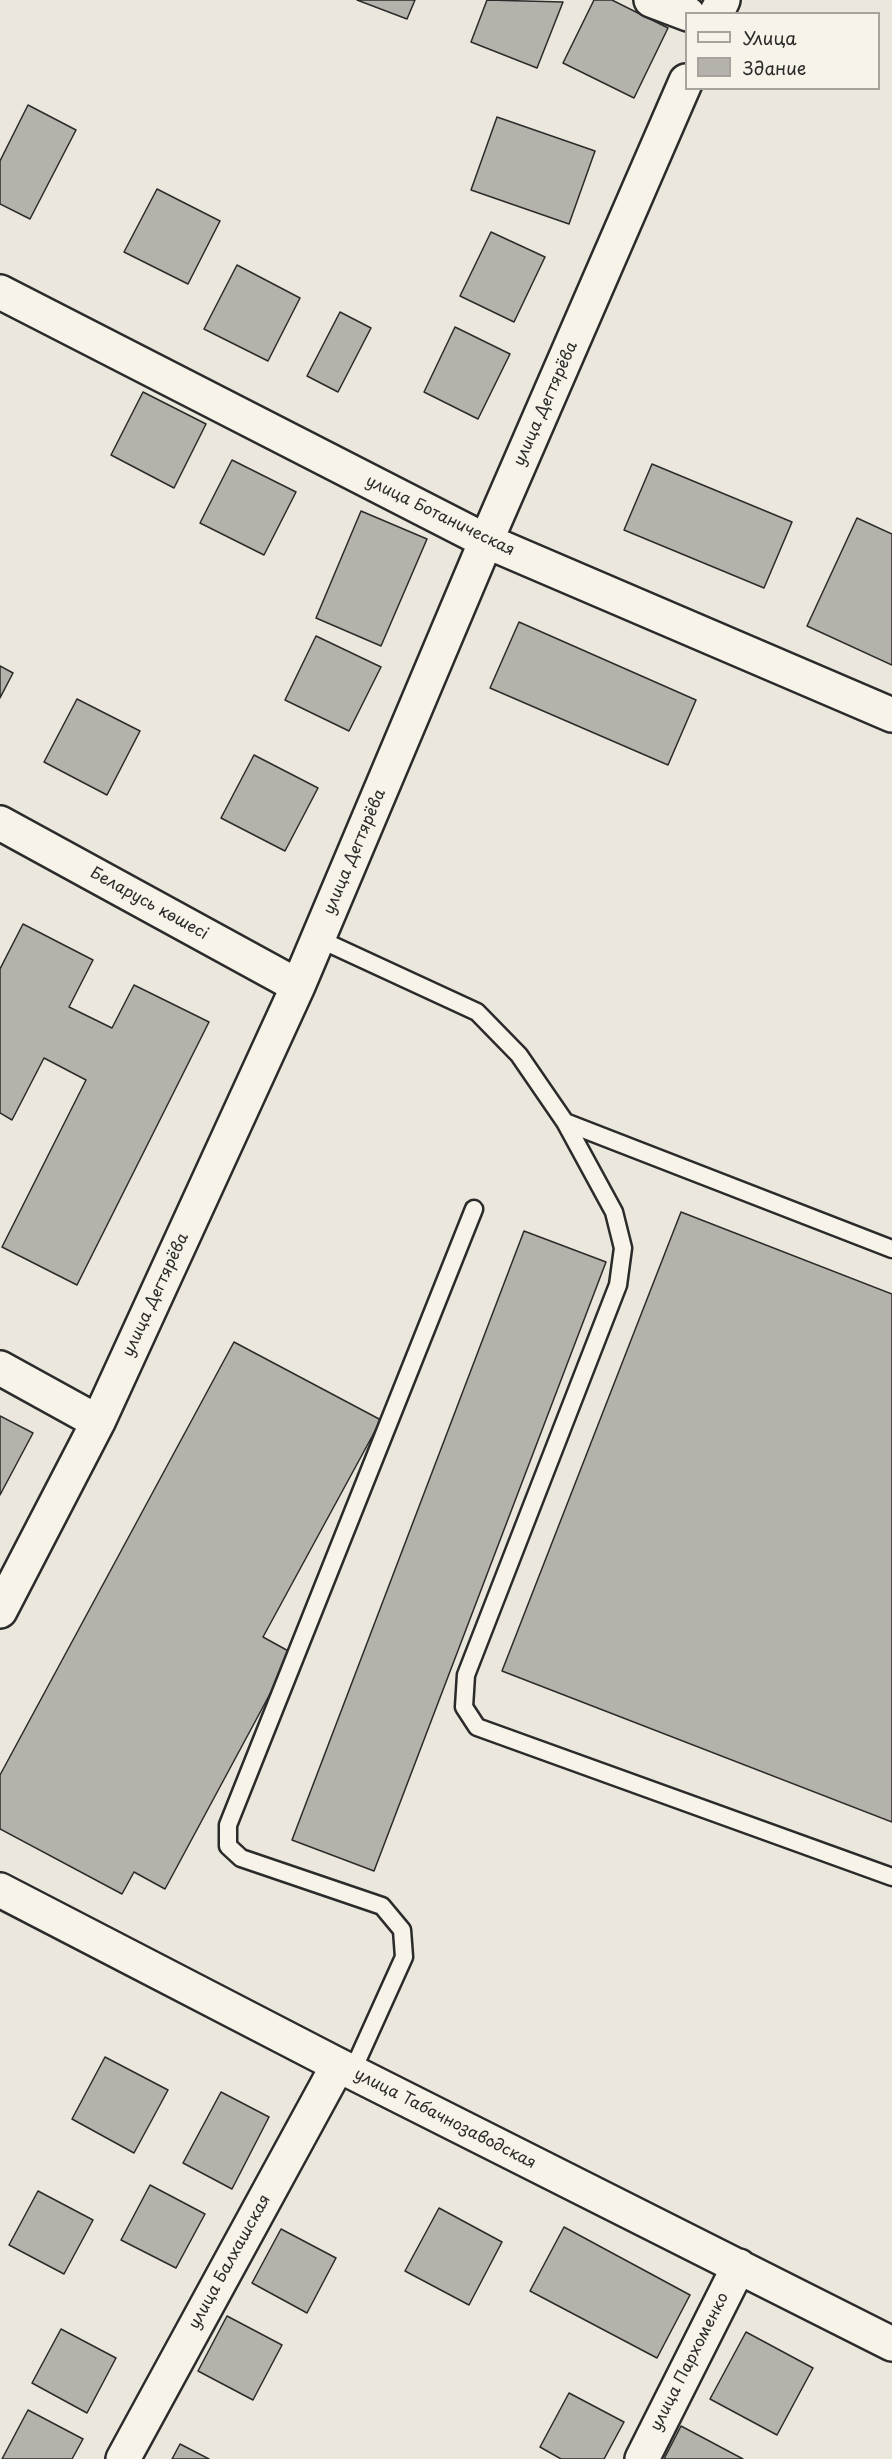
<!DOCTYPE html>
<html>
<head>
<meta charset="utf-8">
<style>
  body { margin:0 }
  #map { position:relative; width:892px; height:2459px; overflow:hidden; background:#ebe7dd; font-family:"Playpen Sans",sans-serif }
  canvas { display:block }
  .legend { position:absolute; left:685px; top:12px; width:195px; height:78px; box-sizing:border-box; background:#f7f3e8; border:2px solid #a5a39c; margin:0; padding:8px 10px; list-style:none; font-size:18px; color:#2b2b2b }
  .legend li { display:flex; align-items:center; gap:12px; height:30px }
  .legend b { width:30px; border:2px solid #a5a39c }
</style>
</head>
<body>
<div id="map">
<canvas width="892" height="2459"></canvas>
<ul class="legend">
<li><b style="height:8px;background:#f7f3e8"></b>Улица</li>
<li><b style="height:16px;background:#b5b2ab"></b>Здание</li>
</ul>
</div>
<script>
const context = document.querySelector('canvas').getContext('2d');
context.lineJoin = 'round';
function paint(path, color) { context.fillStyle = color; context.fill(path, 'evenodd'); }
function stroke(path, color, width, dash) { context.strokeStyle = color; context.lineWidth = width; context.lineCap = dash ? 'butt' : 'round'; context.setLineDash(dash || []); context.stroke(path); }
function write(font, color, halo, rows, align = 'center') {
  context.font = font + ' "Playpen Sans",sans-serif'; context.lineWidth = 4.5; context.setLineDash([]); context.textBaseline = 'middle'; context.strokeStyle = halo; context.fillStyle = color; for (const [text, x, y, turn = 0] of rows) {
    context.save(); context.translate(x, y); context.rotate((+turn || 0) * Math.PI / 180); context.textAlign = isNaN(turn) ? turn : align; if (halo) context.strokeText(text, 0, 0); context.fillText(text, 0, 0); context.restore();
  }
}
const building = new Path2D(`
  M357 0H415L407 19Z
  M487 0 563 2 537 68 471 42Z
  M594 0H612L668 28 634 98 563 63Z
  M28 105 76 130 30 219 0 204V161Z
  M497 117 595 151 569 224 471 190Z
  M157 189 220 221 188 284 124 252Z
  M491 232 545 257 514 322 460 296Z
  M237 265 300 298 268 361 204 329Z
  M340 312 371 328 338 392 307 376Z
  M455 327 510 354 478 419 424 392Z
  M143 392 206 424 174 488 111 455Z
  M232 460 296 492 264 555 200 523Z
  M652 464 792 522 764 588 624 530Z
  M361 511 427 539 381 646 316 618Z
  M857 518 892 534V665L807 626Z
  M519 622 696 700 668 765 490 688Z
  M316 636 381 667 349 731 285 700Z
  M0 666 13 673 0 698Z
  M77 699 140 731 107 795 44 762Z
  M254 755 318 788 285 851 221 818Z
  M23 924 93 960 69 1007 112 1028 134 985 209 1022 77 1285 2 1247 86 1080 44 1058 12 1120 0 1113V969Z
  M681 1212 892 1294V1822L502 1671Z
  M524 1231 606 1262 374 1871 292 1840Z
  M234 1342 381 1420 263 1637 292 1653 165 1889 134 1872 122 1894 0 1829V1775Z
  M0 1416 33 1433 0 1495Z
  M105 2057 168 2090 134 2153 72 2119Z
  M221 2092 269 2117 232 2189 183 2163Z
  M150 2185 205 2214 176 2268 121 2240Z
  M38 2191 93 2220 64 2274 9 2245Z
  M439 2208 502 2242 469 2305 405 2271Z
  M564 2227 690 2295 657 2358 530 2291Z
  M281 2229 336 2258 307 2313 252 2283Z
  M227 2316 282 2345 253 2400 198 2371Z
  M61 2329 116 2358 87 2413 32 2383Z
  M746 2332 813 2368 777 2435 710 2399Z
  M569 2393 624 2422 604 2459H561L540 2447Z
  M28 2410 83 2439 72 2459H2Z
  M681 2426 743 2459H664Z
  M180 2444 209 2459H172Z`);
const lane = new Path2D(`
  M319 939 477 1012 519 1055 565 1122 614 1212 623 1248 618 1285 466 1675 464 1707 477 1727 892 1877
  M565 1122 892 1249
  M352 2072 404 1957 402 1930 382 1906 241 1858 228 1846V1825L474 1209`);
const street = new Path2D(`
  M651 0 688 14
  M716 14 723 0
  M0 292 486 541 892 715
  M0 823 298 986
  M0 1368 98 1422
  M0 1611 98 1422 298 986 486 541 686 81
  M0 1890 338 2065 892 2344
  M123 2459 338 2065
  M642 2459 739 2266`);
const streetNames = [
  ["улица Дегтярёва",546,404,-66],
  ["улица Ботаническая",440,516,26],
  ["улица Дегтярёва",355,852,-67],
  ["Беларусь көшесі",149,904,29],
  ["улица Дегтярёва",156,1295,-65],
  ["улица Табачнозаводская",445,2119,27],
  ["улица Балхашская",230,2262,-61],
  ["улица Пархоменко",690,2362,-63]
];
paint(building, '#b5b2ab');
stroke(building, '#2b2b2b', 1.5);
stroke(lane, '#2b2b2b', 21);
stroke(street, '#2b2b2b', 38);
stroke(lane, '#f7f3e8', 16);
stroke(street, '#f7f3e8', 33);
write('16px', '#2b2b2b', '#f7f3e8', streetNames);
</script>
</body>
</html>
